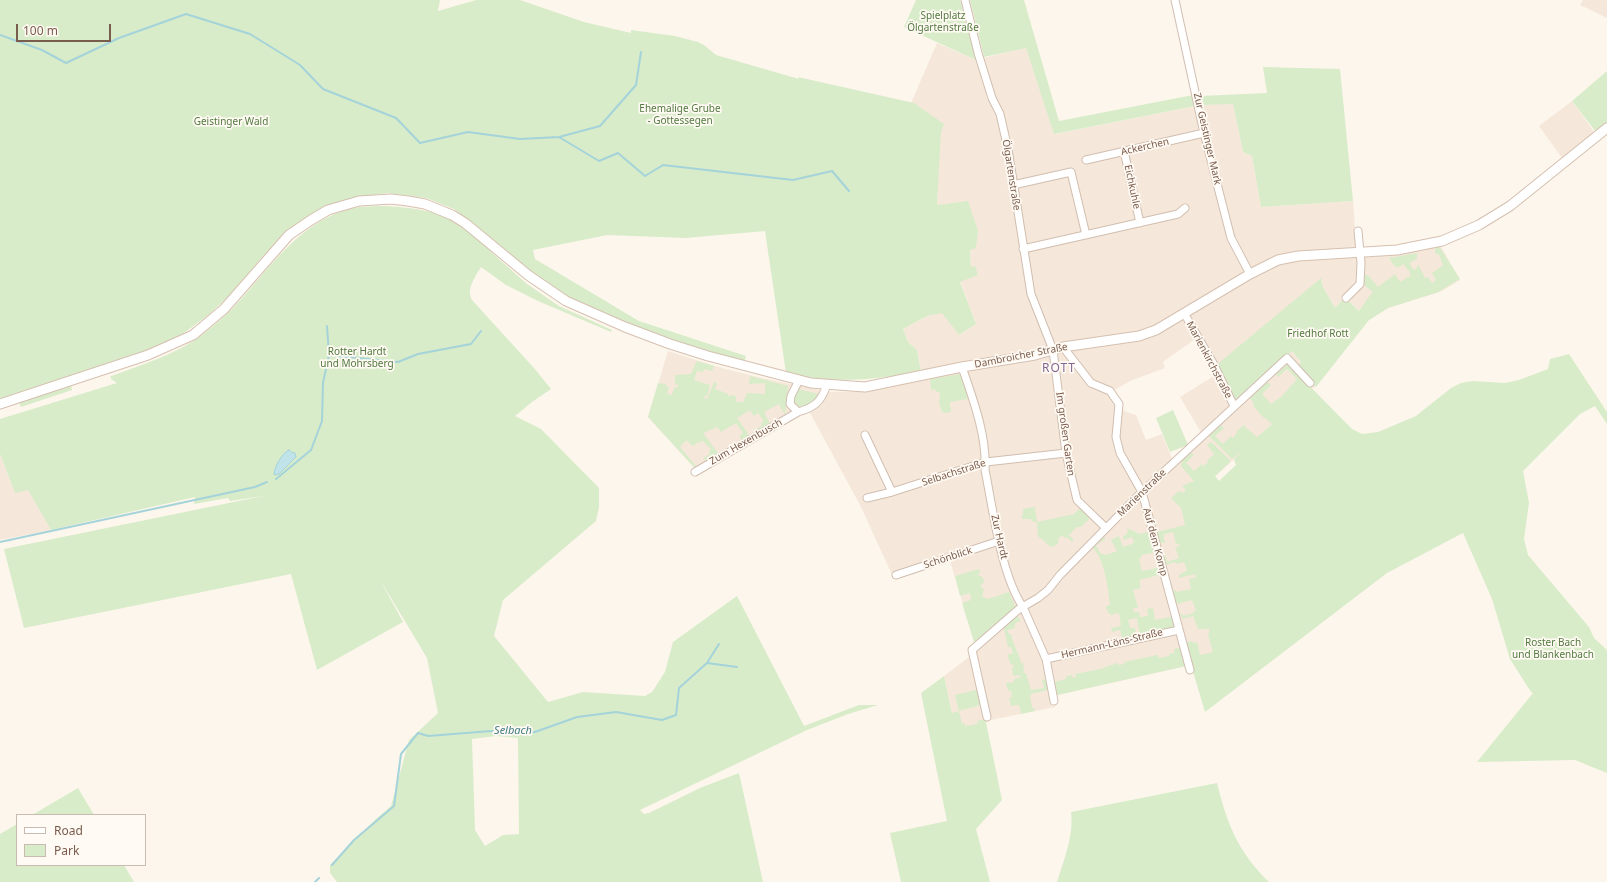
<!DOCTYPE html>
<html>
<head>
<meta charset="utf-8">
<style>
  body { margin:0 }
  #map { position:relative; width:1607px; height:882px; overflow:hidden; background:#fdf6ec; font-family:"Noto Sans",sans-serif }
  canvas { display:block }
  .legend { position:absolute; left:16px; top:814px; width:130px; height:52px; box-sizing:border-box; background:#fffaf3; border:1px solid #cabbb1; margin:0; padding:5px 7px; list-style:none; font-size:12px; color:#7a5c4d }
  .legend li { display:flex; align-items:center; gap:8px; height:20px }
  .legend b { width:20px; border:1px solid #cabbb1 }
  .scale { position:absolute; left:16px; top:24px; width:95px; height:18px; box-sizing:border-box; border:2px solid #7a5c4d; border-top:0; padding-left:5px; font-size:12px; line-height:14px; white-space:nowrap; color:#7a5c4d; -webkit-text-stroke:3px #fffaf3; paint-order:stroke }
</style>
</head>
<body>
<div id="map">
<canvas width="1607" height="882"></canvas>
<ul class="legend">
<li><b style="height:5px;background:#fff"></b>Road</li>
<li><b style="height:11px;background:#d8ecc9"></b>Park</li>
</ul>
<div class="scale">100 m</div>
</div>
<script>
const context = document.querySelector('canvas').getContext('2d');
context.lineJoin = 'round';
function paint(path, color) { context.fillStyle = color; context.fill(path, 'evenodd'); }
function stroke(path, color, width, dash) { context.strokeStyle = color; context.lineWidth = width; context.lineCap = dash ? 'butt' : 'round'; context.setLineDash(dash || []); context.stroke(path); }
function write(font, color, halo, rows, align = 'center') {
  context.font = font + ' "Noto Sans",sans-serif'; context.lineWidth = 3.5; context.setLineDash([]); context.textBaseline = 'middle'; context.strokeStyle = halo; context.fillStyle = color; for (const [text, x, y, turn = 0] of rows) {
    context.save(); context.translate(x, y); context.rotate((+turn || 0) * Math.PI / 180); context.textAlign = isNaN(turn) ? turn : align; if (halo) context.strokeText(text, 0, 0); context.fillText(text, 0, 0); context.restore();
  }
}
const residential = new Path2D(`
  M1583 0H1607V18L1580 5Z
  M937 43 976 60 1026 47 1055 134 1195 106 1233 103 1243 152 1252 156 1261 207 1353 201 1357 256 1440 245 1460 280 1440 292 1388 308 1369 320 1345 297 1335 308 1322 285 1321 279 1292 351 1301 362 1297 367 1316 387 1311 388 1181 508 1222 660 1186 666 1053 696 1055 707 986 721 959 744 944 676 977 651 950 561 894 579 861 507 809 411 800 414 698 472 648 417 668 351 718 367 762 378 830 392 867 391 923 380 917 350 908 342 903 329 927 316 942 312 959 335 976 324 960 281 971 268 970 249 937 205 939 132 911 103ZM1198 337 1217 374 1180 397 1202 434 1173 461 1162 434 1146 440 1136 415 1124 411 1113 391 1130 381 1165 368 1163 362Z
  M1572 101 1595 133 1562 158 1539 126Z
  M0 454 15 492 28 489 51 530 0 540Z`);
const green = new Path2D(`
  M0 0H440L438 11 476 0H520L584 22 631 33V30L675 36 698 42 704 45 716 55 799 79 798 77 914 103 944 124 941 132 937 205 968 201 978 231 976 248 970 250 971 267 975 266 978 275 960 282 976 324 959 335 942 313 927 316 903 329 908 342 917 350 921 372C877 379 831 385 786 373L765 231 686 238 607 235 533 250 535 259 639 321 746 356 744 363 697 350 602 314 566 296 525 267 454 209 426 198 388 193 349 199 319 210 291 228 263 256 228 297 207 316 177 338 146 352 0 400Z
  M916 0H960L976 60 904 27Z
  M970 0H1024L1059 121 1193 95 1195 106 1054 134 1026 48 984 57Z
  M1263 67 1340 69 1353 201 1261 207 1252 156 1243 152 1233 104 1204 105 1201 96 1267 93Z
  M1607 71V124L1596 132 1572 101Z
  M386 206C404 207 421 209 438 214 458 221 475 237 492 249L491 252 527 284 559 306 612 330 611 332 538 301 506 285 481 267C475 277 466 289 472 300L534 368 551 389 532 402 515 416 541 429 599 488V507L596 521 503 600 494 636 548 702 583 692 645 696 652 692 665 672 673 642 737 596 804 726 859 705H878L848 714 807 730 640 810 644 814 649 813 700 788 739 773 763 882H337L330 873V865L376 819 391 806 409 740 438 713 427 658 379 578 403 622 317 670 291 574 24 628 4 549 263 496 230 501 228 498 194 504 195 497 51 530 28 490 15 493 0 454V419L117 383 111 379V377H109C140 365 176 355 203 334 213 326 224 317 233 308 269 270 302 216 359 207 368 206 377 206 386 206ZM496 736 518 738 519 834 503 835 485 846 475 830 472 739Z
  M1439 246 1460 279 1438 292 1388 308 1369 320 1316 387 1297 366 1301 362 1292 351 1237 401 1232 400 1217 368 1220 362 1321 278 1322 285 1335 308 1345 297 1359 311C1364 305 1367 298 1373 292L1360 282 1361 276 1368 275 1378 287 1395 274 1400 282 1408 277H1410V272L1403 264 1398 268 1397 266 1395 267 1389 258 1417 253V259L1409 263 1414 270 1417 268 1418 264 1425 278 1428 277 1432 283 1436 280 1432 273 1443 265 1439 255 1435 253V249Z
  M1569 354 1607 412V424L1595 406 1580 414 1523 471 1529 503 1524 539 1528 555 1589 627 1594 638 1607 650V773L1575 760 1477 762 1533 693 1531 692 1510 659 1492 599 1463 533 1387 573 1205 712 1192 668 1186 666 1053 696 1051 683 1066 679V676L1072 675 1073 678 1076 677 1075 674 1100 669 1117 663H1118L1119 665 1124 664V662L1157 655H1158L1159 658 1169 656V654L1174 653V649L1183 647V643L1192 641 1194 643 1197 642 1200 655 1213 652 1208 635 1210 629H1198L1193 616 1183 619 1180 614 1182 613 1183 616 1193 613 1196 610 1192 600 1177 604 1175 598 1171 599 1169 592 1176 590 1177 592 1191 589 1189 579 1196 577 1195 574 1179 578V575L1187 570 1184 562 1176 564 1175 562 1162 566 1160 558 1166 556 1167 562 1179 558 1175 547 1180 546 1179 544H1176L1173 532 1164 534V540L1166 542 1156 544 1153 533 1185 525 1181 508 1171 498 1179 491 1183 493 1186 490 1182 486 1194 481 1181 466 1182 461 1191 453 1194 455 1186 463 1194 471 1202 464 1204 466 1208 462 1207 461 1214 454 1207 445 1211 442 1230 460V462L1215 476 1219 481 1236 465 1234 459 1243 450 1232 459 1209 436 1221 425 1224 428 1215 436 1223 444 1231 436 1233 438 1237 433 1236 432 1243 425 1257 437 1272 424 1262 416 1253 406 1254 404 1250 398 1267 382 1271 385 1262 394 1271 404 1282 396 1297 379 1287 369 1278 377 1276 374 1288 364 1352 429 1362 434 1378 432 1416 416 1451 388 1461 383 1473 381 1505 383 1519 380 1548 369 1550 359Z
  M697 361 714 366 712 371 704 369 703 372 697 371 694 380 710 385 707 396H705L704 398 707 399 714 382 717 383 715 389 728 394 729 397 731 395 736 396V402H743L747 393 765 394V383L749 384 750 376 788 386 785 415 779 404 764 412 770 424 756 431 754 429 756 428 757 429 762 425 761 423 764 421 758 413 754 416 750 410 737 418 749 435 742 440 739 436 743 433 736 423 721 432 717 427 703 433 718 453 705 460 703 458 710 454 709 452 711 449 703 441 697 443 693 446 686 440 680 447 696 466 694 467 648 417 658 383 666 384V386L669 387 667 394 672 395 674 388 679 386 677 384 675 385V375L691 374Z
  M961 374 968 399 950 402 951 412 946 413 942 412 939 403 940 392H936L935 389 931 390 930 379Z
  M71 385 72 390 21 407 19 402Z
  M798 389 819 394C816 402 804 408 796 407L793 403 794 395Z
  M1173 410 1188 445 1170 452 1156 418Z
  M1083 506 1093 515 1081 527H1077L1069 535 1074 540 1072 542 1067 537 1065 538 1062 535 1058 539 1059 542 1055 546 1051 547 1038 536 1037 522H1034L1030 519H1022C1021 516 1024 513 1023 509L1035 507 1037 522 1074 514Z
  M1127 528 1140 534 1152 531 1157 552 1141 555V558L1139 559 1142 571 1161 567 1163 574 1139 580 1141 588 1133 590 1138 608H1133L1134 612H1139L1140 617 1148 616 1147 609 1153 608 1155 620 1175 616 1178 629 1140 637 1137 618 1128 620 1130 628H1135L1137 638 1123 642 1120 630 1112 632 1111 628 1121 626 1119 613 1110 615 1105 607 1110 605C1108 588 1105 560 1092 547L1100 535 1106 539 1096 545 1100 553 1106 555 1117 551 1111 540 1119 536 1123 547 1134 543 1132 537 1124 540 1123 537 1128 532Z
  M979 569 980 573 977 575 981 576 985 581 980 586 984 589 982 596 988 599 1009 592 1016 608 975 645 962 603 971 600 970 593 960 596 955 576Z
  M1015 612 1021 621 1015 623V628L1007 630 1009 634H1011C1013 645 1019 653 1021 663H1023L1024 673H1026L1031 690 1044 688 1042 680 1049 678 1051 689 1031 694V696H1030L1032 708H1034L1035 711 1021 714 1019 705 1011 706 1009 698 1012 697 1011 691H1008L1006 683 1014 682V679L1021 677 1020 675 1013 676 1012 668 1014 667 1013 664 1011 665 1007 655 1013 653 1011 647H1008L1003 624Z
  M944 676 952 713 959 711 955 695 980 689 984 704 959 711 962 724 965 723V726L978 724 977 721 987 719 988 721 986 722 1002 800 976 829 990 882H901L890 833 947 821 921 693Z
  M1217 783C1227 824 1238 852 1269 882H1057C1064 860 1074 835 1071 812Z
  M78 788 94 815H32Z
  M17 824V865H124L134 882H0V834Z`);
const water = new Path2D(`
  M289 450 291 452 295 453 296 457 279 474 274 475C274 467 282 453 289 450Z`);
const stream = new Path2D(`
  M0 35 42 50 66 63 119 38 186 14 250 34 300 65 323 89 396 118 420 143 468 132 520 139 559 137 600 126 636 85 641 52
  M559 137 599 161 618 153 645 176 663 165 793 180 832 171 849 191
  M329 355 398 362 418 354 471 344 481 331
  M276 479 311 450 322 421 323 383 329 355 327 326
  M0 542 255 487 267 482
  M707 663 719 644
  M332 865 354 840 394 806 401 754 418 733 428 736 491 731 535 732 577 717 616 712 662 720 676 715 679 688 707 663 737 667
  M315 882 319 878`);
const street = new Path2D(`
  M965 0 978 53 992 98 1000 114 1008 149 1031 294 1053 350 1066 453 1077 500 1106 528
  M1175 0 1204 133 1231 238 1250 274
  M1124 151 1140 223
  M1086 160 1204 133
  M1013 185 1071 172 1086 235
  M1023 249 1178 214 1185 208
  M1346 298 1360 284 1361 263 1358 231
  M1184 313 1213 363 1234 406
  M1063 347 1091 383 1110 391 1119 404 1116 437 1120 453 1142 492 1190 670
  M962 367C973 399 987 436 985 470 993 509 1001 575 1023 607L1046 659 1054 701
  M799 380 791 396 790 404 798 412C816 407 821 401 827 385
  M865 435 892 492
  M695 472 798 412
  M867 498 892 492 986 462 1066 453
  M896 575 999 541
  M1046 659 1179 630
  M987 717 972 650 1019 609 1038 598 1048 590 1060 575 1142 492 1287 358 1310 383`);
const secondary = new Path2D(`
  M0 404 148 355 193 335 224 309 289 235 311 220 328 210 359 201 391 199 408 201 425 204 452 215 465 223 528 275 566 301 625 327 670 344 708 356 811 383 865 387 962 367 1035 355 1063 347 1139 336 1156 330 1250 274 1278 260 1298 256 1397 250 1442 241 1479 225 1510 206 1607 128`);
const parkNames = [
  ["Spielplatz",943,16],
  ["Ölgartenstraße",943,28],
  ["Ehemalige Grube",680,109],
  ["- Gottessegen",680,121],
  ["Geistinger Wald",231,122],
  ["Friedhof Rott",1318,334],
  ["Rotter Hardt",357,352],
  ["und Mohrsberg",357,364],
  ["Roster Bach",1553,643],
  ["und Blankenbach",1553,655]
];
const streetNames = [
  ["Zur Geistinger Mark",1207,139,77],
  ["Ackerchen",1145,147,-13],
  ["Ölgartenstraße",1011,175,81],
  ["Eichkuhle",1132,187,78],
  ["Dambroicher Straße",1021,356,-11],
  ["Marienkirchstraße",1209,360,62],
  ["Im großen Garten",1065,434,82],
  ["Zum Hexenbusch",746,442,-30],
  ["Selbachstraße",954,473,-18],
  ["Marienstraße",1142,493,-44],
  ["Zur Hardt",999,537,77],
  ["Auf dem Komp",1155,542,75],
  ["Schönblick",948,558,-18],
  ["Hermann-Löns-Straße",1112,644,-13]
];
const waterNames = [
  ["Selbach",513,731]
];
const quarterNames = [
  ["ROTT",1059,369]
];
paint(residential, '#f5e8da');
paint(green, '#d8ecc9');
paint(water, '#bfe3e8');
stroke(water, '#a5d3da', 1);
stroke(stream, '#a5d3da', 2);
stroke(street, '#d1beb0', 9);
stroke(secondary, '#d6c0b0', 11);
stroke(street, '#fff', 7);
stroke(secondary, '#fff', 9);
write('10px', '#537a41', '#fffaf3', parkNames);
write('10px', '#7a5c4d', '#fffaf3', streetNames);
write('italic 11px', '#437c86', '#fffaf3', waterNames);
context.letterSpacing = '1px';
write('12px', '#846695', '#fffaf3', quarterNames);
context.letterSpacing = '0px';
</script>
</body>
</html>
